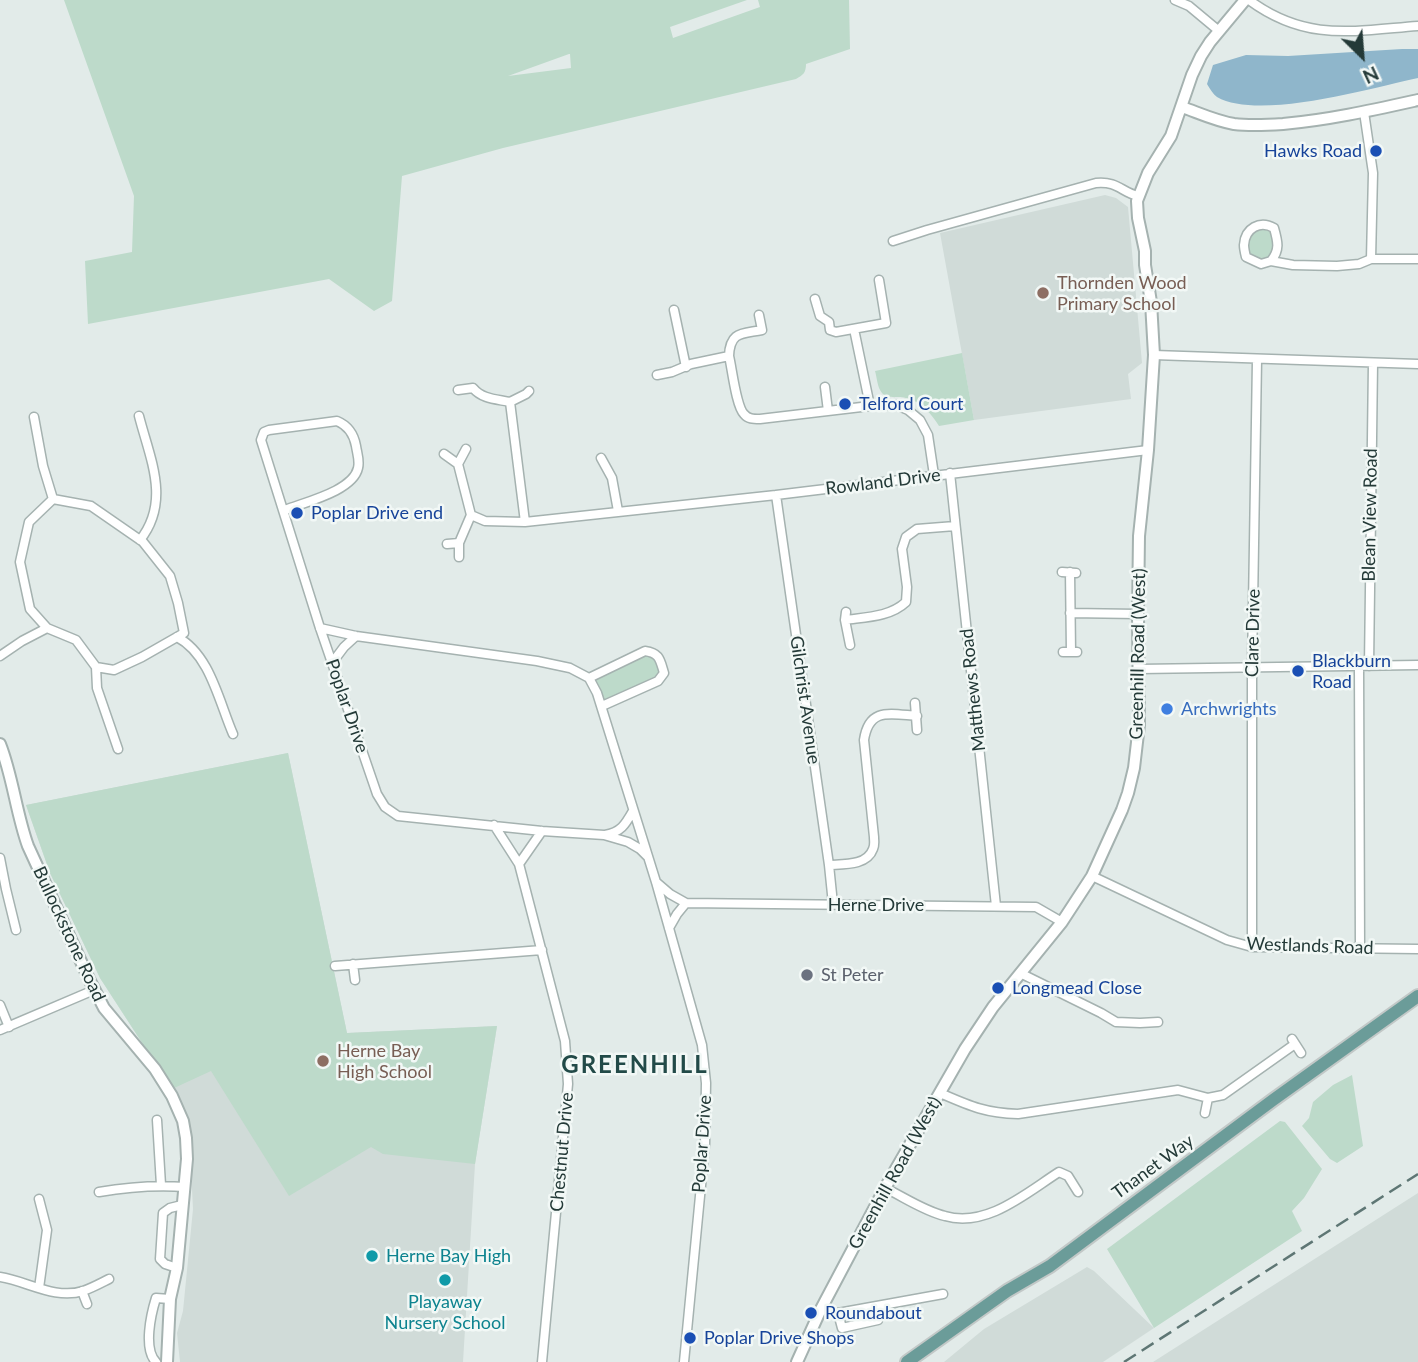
<!DOCTYPE html>
<html>
<head>
<meta charset="utf-8">
<style>
  body { margin:0 }
  #map { position:relative; width:1418px; height:1362px; overflow:hidden; background:#e2ebe9; font-family:Lato,sans-serif }
  canvas { display:block }
  .north { position:absolute; left:1327px; top:21px; width:70px; height:70px; -webkit-text-stroke:5px #f2f8f6; paint-order:stroke; rotate:155deg; font-size:19px; font-weight:700; line-height:28px; text-align:center; color:#243a38 }
  .north::after { content:''; display:block; margin:auto; width:24px; height:32px; background:#243a38; clip-path:polygon(50% 0,100% 100%,50% 72%,0 100%) }
</style>
</head>
<body>
<div id="map">
<canvas width="1418" height="1362"></canvas>
<div class="north">N</div>
</div>
<script>
const context = document.querySelector('canvas').getContext('2d');
context.lineJoin = 'round';
function paint(path, color) { context.fillStyle = color; context.fill(path, 'evenodd'); }
function stroke(path, color, width, dash) { context.strokeStyle = color; context.lineWidth = width; context.lineCap = dash ? 'butt' : 'round'; context.setLineDash(dash || []); context.stroke(path); }
function write(font, color, halo, rows, align = 'center') {
  context.font = font + ' Lato,sans-serif'; context.lineWidth = 5; context.setLineDash([]); context.textBaseline = 'middle'; context.strokeStyle = halo; context.fillStyle = color; for (const [text, x, y, turn = 0] of rows) {
    context.save(); context.translate(x, y); context.rotate((+turn || 0) * Math.PI / 180); context.textAlign = isNaN(turn) ? turn : align; if (halo) context.strokeText(text, 0, 0); context.fillText(text, 0, 0); context.restore();
  }
}
const built = new Path2D(`
  M1105 195 1116 198 1128 207 1142 363 1128 374 1131 399 974 420 940 233Z
  M288 753 347 1033 497 1026 475 1164 463 1362H180L177 1333 183 1311 193 1209 191 1169 172 1089 100 978 50 873 26 805Z
  M1418 1193V1362H1153Z
  M1087 1267 1094 1271 1154 1328 1103 1362H944L984 1329Z`);
const green = new Path2D(`
  M64 0H747L670 27 673 38 760 7 758 0H849L850 49 806 64C806 73 803 75 796 79L503 148 402 176 392 301 374 311 329 279 88 324 85 261 132 252 134 196ZM570 54 571 68 508 76 569 54Z
  M1256 225 1274 228 1277 254 1261 264 1246 257 1248 231Z
  M962 353 974 420 939 426C932 415 923 403 909 399 901 395 888 400 882 393 877 387 877 377 875 371Z
  M653 652 664 673 602 706 589 678Z
  M288 753 347 1033 497 1026 475 1164 383 1154 371 1147 289 1196 211 1071 172 1089 100 978 50 873 26 805Z
  M1352 1075 1363 1146 1337 1163 1330 1159 1302 1126 1309 1118 1313 1102 1333 1085Z
  M1280 1121 1285 1122 1322 1169 1304 1198 1292 1211 1302 1231 1154 1328 1107 1249Z`);
const water = new Path2D(`
  M1402 49H1418V78C1371 88 1259 121 1217 97 1213 94 1210 89 1207 84L1213 65 1246 55 1288 56Z`);
const minor = new Path2D(`
  M1175 0 1189 6 1219 31
  M1249 0C1306 42 1352 31 1418 26
  M1364 112 1373 173 1371 259
  M893 241 927 230 1096 183C1118 181 1121 192 1138 196
  M1271 261C1280 250 1278 242 1274 228 1260 220 1245 228 1244 245 1244 249 1245 253 1246 257L1261 264 1271 261 1293 265 1337 266 1359 264 1371 259H1418
  M815 299 820 316 829 322 830 330 836 332 886 323 879 280
  M674 310 686 367
  M759 315 762 330C742 334 730 331 729 356 732 368 736 406 744 414 748 419 753 419 760 419L870 406 896 405 908 410 920 420 928 435 934 475
  M854 329 870 406
  M1154 355 1418 364
  M657 375 672 372 691 364 729 356
  M825 387 828 411
  M458 390 473 388C482 399 496 399 510 402L525 522
  M510 402 526 394 529 391
  M139 416C150 459 171 501 140 540
  M34 417 43 466 53 499
  M444 454 458 464 471 515 459 543V557
  M601 458 612 478 618 511
  M458 464 466 449
  M950 473 996 906
  M776 495 829 865 833 904
  M53 499 91 506 143 542 170 576 178 603 184 633 142 657 114 670 96 667 76 640 47 628 30 609 20 562 29 522Z
  M285 510C305 502 353 491 358 468 360 461 357 453 356 446 354 435 349 426 337 421L269 430 264 432 261 440 320 628 377 794 385 807 398 816 542 831 604 835 628 842 640 849 647 856
  M471 515 485 521 525 522 776 495 1148 450
  M447 544 459 543
  M1062 572 1076 573
  M1070 572 1071 652
  M846 612 845 620 850 645
  M1070 613 1138 614
  M845 620C866 617 890 617 906 602L907 587 902 549 906 537 917 529 955 526
  M320 628 356 636 537 661 570 668 589 678 597 693 656 882 702 1045 706 1083 705 1144 684 1362
  M177 637C210 654 219 702 233 734
  M1063 652H1077
  M0 656 22 641 47 628
  M332 663 344 647 356 636
  M1359 666 1360 949
  M1369 666 1373 363
  M96 667 97 688 118 749
  M1139 669 1418 665
  M589 678 645 651C660 653 660 660 664 673L658 681 602 706
  M915 703 917 730
  M494 825 519 864 565 1041 568 1084 542 1362
  M605 835C621 832 625 825 633 811
  M0 858 6 889 16 930
  M519 864 542 831
  M829 865C843 864 867 866 873 849 875 845 874 841 874 837L864 740C869 707 890 714 917 716
  M1092 876 1227 940 1252 947 1418 949
  M656 882 670 894 686 903 1036 907 1062 922
  M669 928 677 914 686 903
  M1252 947V667L1257 360
  M353 964 355 980
  M335 966 542 950
  M1020 973 1101 1013 1116 1022 1140 1023 1158 1022
  M0 1005 9 1027
  M0 1030 94 990
  M1292 1039 1301 1053
  M940 1093C970 1106 985 1113 1018 1114L1178 1090 1208 1098 1223 1095 1295 1044
  M1205 1113 1208 1098
  M157 1120 161 1185
  M885 1188C904 1197 924 1211 945 1216 987 1228 1026 1193 1059 1172L1068 1176 1078 1192
  M99 1192C128 1187 155 1185 185 1187
  M177 1268 165 1264 160 1259 163 1213 170 1208 182 1205
  M0 1277C27 1281 55 1300 83 1291 92 1288 101 1283 109 1279
  M39 1288 47 1230 39 1199
  M82 1291 87 1304
  M821 1309 838 1313 842 1328 878 1320
  M838 1313 943 1294
  M156 1362C143 1349 151 1314 156 1298L170 1299`);
const tertiary = new Path2D(`
  M1182 107C1199 113 1216 121 1234 124 1251 126 1267 125 1283 124 1329 120 1373 110 1418 100
  M0 744C13 777 16 813 28 846L89 979 104 1008 155 1069 172 1096 183 1121 186 1138 187 1159 177 1268 170 1299 167 1362
  M797 1362 821 1309 885 1188 965 1049 993 1007 1062 922 1092 876 1122 810 1128 793 1134 768 1139 725 1138 614 1139 536 1148 450 1154 355 1151 302 1145 265V251L1138 218 1137 201 1148 173 1171 136 1192 75 1201 56 1210 42 1245 0`);
const primary = new Path2D(`
  M907 1362 1007 1291 1050 1266 1273 1100 1418 996`);
const rail = new Path2D(`
  M1124 1362 1418 1174`);
const markers = [
  [1376,151,7,"#1a4fb4"],
  [1043,293,7,"#8d6e63"],
  [845,404,7,"#1a4fb4"],
  [297,513,7,"#1a4fb4"],
  [1298,671,7,"#1a4fb4"],
  [1167,709,7,"#3f7fe0"],
  [807,975,7,"#6b7280"],
  [998,988,7,"#1a4fb4"],
  [323,1061,7,"#8d6e63"],
  [372,1256,7,"#0f9aa8"],
  [445,1280,7,"#0f9aa8"],
  [811,1313,7,"#1a4fb4"],
  [690,1338,7,"#1a4fb4"]
];
const transitNames = [
  ["Hawks Road",1362,151,"right"],
  ["Telford Court",859,404],
  ["Poplar Drive end",311,513],
  ["Blackburn",1312,661],
  ["Road",1312,682],
  ["Longmead Close",1012,988],
  ["Roundabout",825,1313],
  ["Poplar Drive Shops",704,1338]
];
const educationNames = [
  ["Thornden Wood",1057,283],
  ["Primary School",1057,304],
  ["Herne Bay",337,1051],
  ["High School",337,1072]
];
const streetNames = [
  ["Rowland Drive",883,482,-7],
  ["Blean View Road",1370,515,-89],
  ["Clare Drive",1253,633,-89],
  ["Greenhill Road (West)",1138,654,-89],
  ["Matthews Road",973,690,-96],
  ["Gilchrist Avenue",805,700,82],
  ["Poplar Drive",347,706,71],
  ["Herne Drive",876,905],
  ["Bullockstone Road",69,934,65],
  ["Westlands Road",1310,946,2],
  ["Poplar Drive",702,1144,-86],
  ["Chestnut Drive",562,1152,-85],
  ["Thanet Way",1153,1167,-36],
  ["Greenhill Road (West)",895,1173,-61]
];
const shopNames = [
  ["Archwrights",1181,709]
];
const worshipNames = [
  ["St Peter",821,975]
];
const cultureNames = [
  ["Herne Bay High",386,1256],
  ["Playaway",445,1302,"center"],
  ["Nursery School",445,1323,"center"]
];
const districtNames = [
  ["GREENHILL",635,1065]
];
paint(built, '#d0dbd8');
paint(green, '#bddaca');
paint(water, '#8fb6cb');
stroke(minor, '#a5b2b0', 11);
stroke(tertiary, '#a5b2b0', 14);
stroke(primary, '#c2c8c7', 16);
stroke(minor, '#fff', 8);
stroke(tertiary, '#fff', 10);
stroke(primary, '#6b9c99', 12);
stroke(rail, '#5e7674', 2.5, [14, 7]);
for (const [x, y, r, color] of markers) { const dot = new Path2D(); dot.arc(x, y, r, 0, 2 * Math.PI); context.fillStyle = color; context.fill(dot); stroke(dot, '#f2f8f6', 2.5); }
write('18px', '#164399', '#f2f8f6', transitNames, 'left');
write('18px', '#785e54', '#f2f8f6', educationNames, 'left');
write('18px', '#243a38', '#f2f8f6', streetNames);
write('18px', '#366cbe', '#f2f8f6', shopNames, 'left');
write('18px', '#5b616d', '#f2f8f6', worshipNames, 'left');
write('18px', '#0d838f', '#f2f8f6', cultureNames, 'left');
context.letterSpacing = '2px';
write('bold 24px', '#224a48', '#f2f8f6', districtNames);
context.letterSpacing = '0px';
</script>
</body>
</html>
